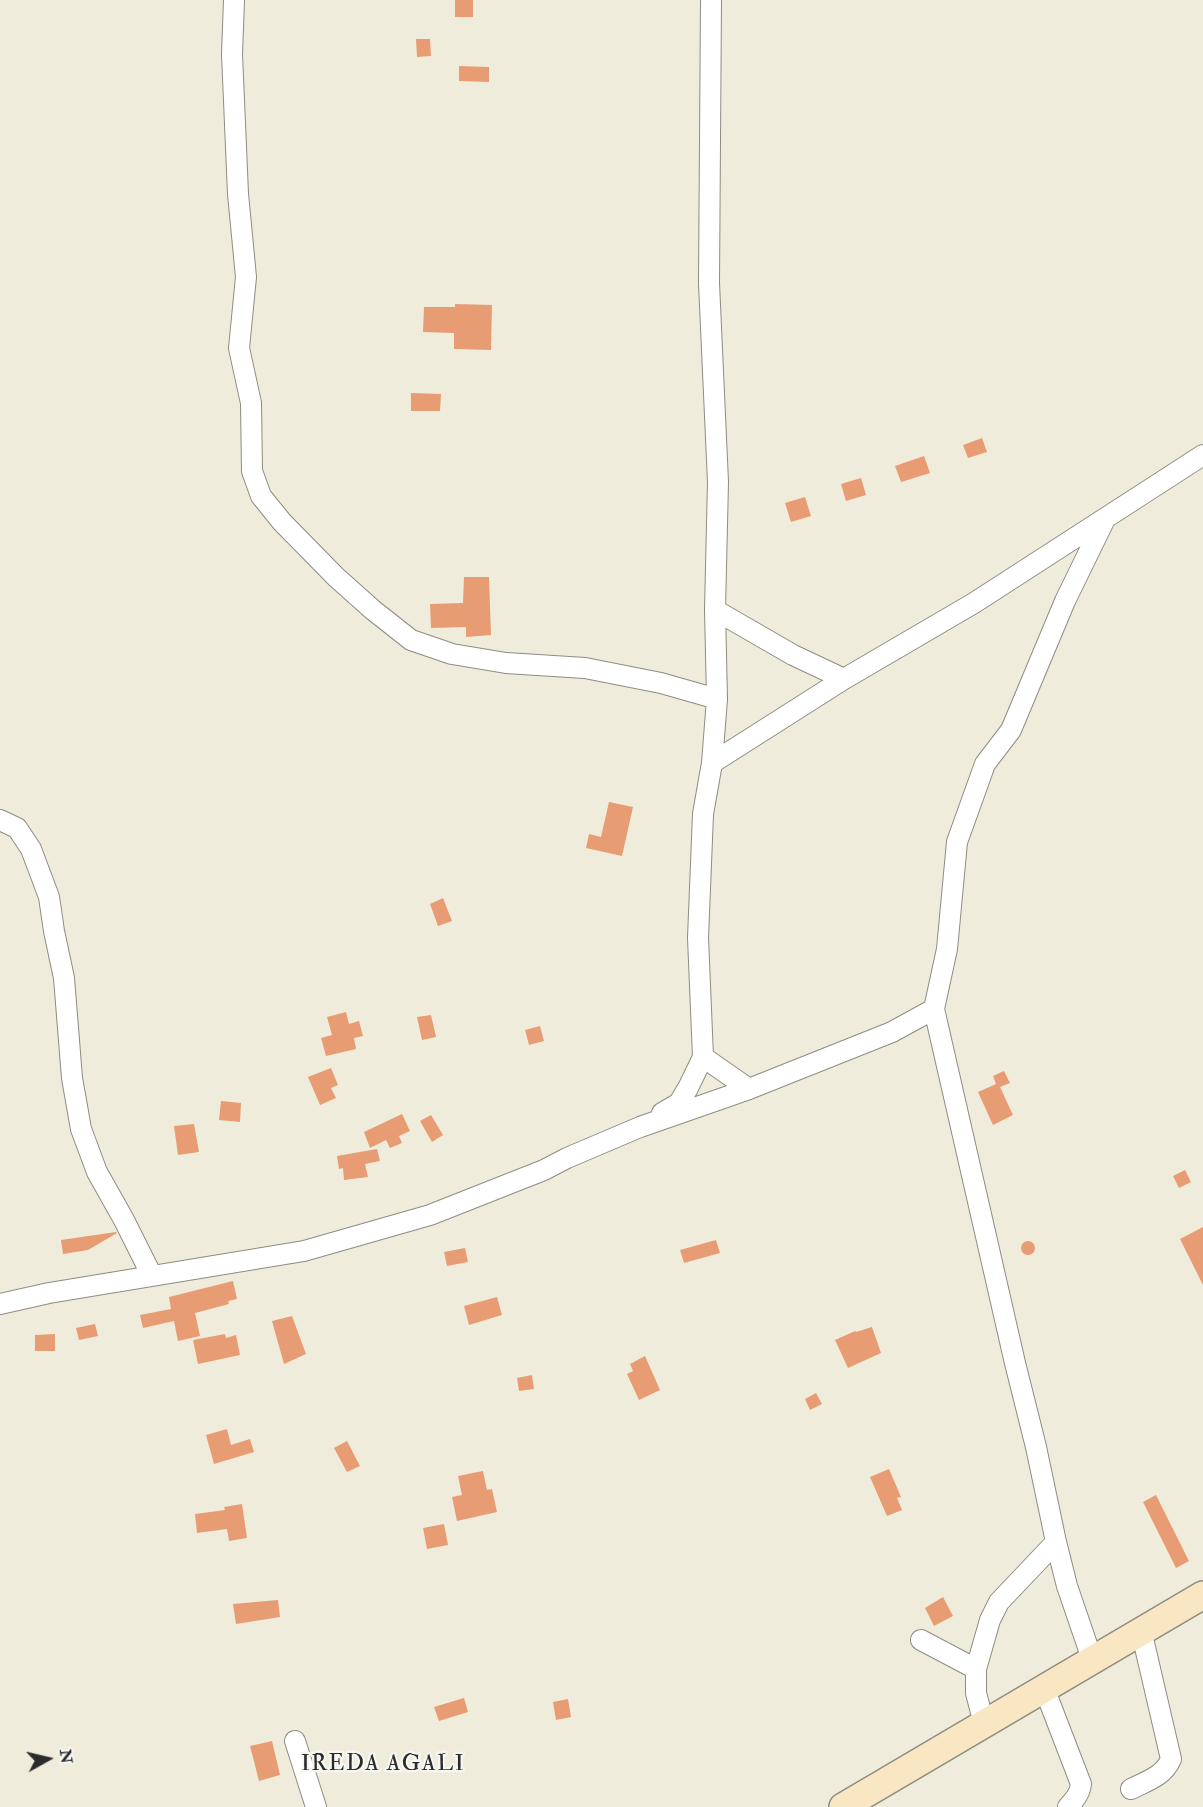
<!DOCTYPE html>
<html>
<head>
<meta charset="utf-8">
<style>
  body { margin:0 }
  #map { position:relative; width:1203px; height:1807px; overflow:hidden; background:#f0ecdb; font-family:"IM FELL Double Pica",serif }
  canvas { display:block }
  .north { position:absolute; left:18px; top:1729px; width:60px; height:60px; -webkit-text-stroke:4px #f6f6f2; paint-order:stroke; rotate:82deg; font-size:16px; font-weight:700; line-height:24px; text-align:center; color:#2b2b2b }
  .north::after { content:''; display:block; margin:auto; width:21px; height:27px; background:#2b2b2b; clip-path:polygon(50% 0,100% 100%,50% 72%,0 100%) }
</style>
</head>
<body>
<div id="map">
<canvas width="1203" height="1807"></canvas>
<div class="north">N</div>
</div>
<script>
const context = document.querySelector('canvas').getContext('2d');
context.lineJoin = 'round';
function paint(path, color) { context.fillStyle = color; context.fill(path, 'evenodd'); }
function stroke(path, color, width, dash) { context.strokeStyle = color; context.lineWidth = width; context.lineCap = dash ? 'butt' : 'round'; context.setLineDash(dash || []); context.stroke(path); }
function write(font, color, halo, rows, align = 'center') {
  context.font = font + ' "IM FELL Double Pica",serif'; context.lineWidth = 4.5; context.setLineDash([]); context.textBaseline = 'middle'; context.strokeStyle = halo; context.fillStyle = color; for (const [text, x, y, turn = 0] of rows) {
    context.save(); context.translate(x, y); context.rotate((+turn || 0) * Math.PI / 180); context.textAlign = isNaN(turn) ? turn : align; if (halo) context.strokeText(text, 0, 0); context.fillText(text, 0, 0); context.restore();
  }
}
const building = new Path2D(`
  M455 0H473V17H455Z
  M416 39H430L431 56 417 57Z
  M459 66 489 67V82L459 81Z
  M455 304 492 305 491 350 454 349V333L423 332 424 307H455Z
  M411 393 441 394 440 411H411Z
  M982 438 987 452 968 458 963 445Z
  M924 456 930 473 901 482 895 466Z
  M861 478 866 495 846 501 841 484Z
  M805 497 811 516 791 522 785 503Z
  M464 577H489L491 635 466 637V627L431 628 430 604 463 603Z
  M609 802 633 807 622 856 586 848 589 834 601 837Z
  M443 898 452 921 438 926 430 904Z
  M346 1012 349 1024 359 1021 363 1036 354 1038 356 1049 326 1056 321 1038 332 1035 327 1017Z
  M431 1015 436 1037 422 1040 417 1017Z
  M540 1026 544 1041 529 1045 525 1030Z
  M331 1068 338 1085 331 1088 336 1098 320 1105 308 1077Z
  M1004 1071 1010 1083 1000 1087 1013 1115 993 1125 978 1092 996 1084 993 1076Z
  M221 1101 241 1103 240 1122 219 1120Z
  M402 1114 410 1131 399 1136 402 1143 390 1148 386 1140 370 1148 364 1132Z
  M431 1115 443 1135 432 1142 420 1121Z
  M194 1124 199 1152 178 1155 174 1126Z
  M377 1149 380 1161 365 1164 368 1177 344 1180 343 1168 339 1169 337 1156Z
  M1185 1170 1191 1182 1179 1188 1173 1176Z
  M1203 1227V1285L1180 1239Z
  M116 1232 117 1233 88 1250 63 1254 61 1240Z
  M716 1240 720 1253 684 1263 680 1250Z
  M1021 1248a7 7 0 1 1 14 0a7 7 0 1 1-14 0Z
  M465 1248 468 1262 447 1266 444 1252Z
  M233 1281 237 1299 228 1301 229 1304 195 1313 200 1336 178 1341 174 1321 143 1328 140 1315 171 1309 169 1297Z
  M497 1297 502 1315 469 1325 464 1306Z
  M292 1316 306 1354 284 1364 272 1321Z
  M95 1324 98 1336 79 1340 76 1328Z
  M872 1327 881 1353 848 1368 835 1340 855 1331 856 1332Z
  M55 1334V1351H35V1335Z
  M225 1334 226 1338 236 1335 240 1355 198 1364 193 1340Z
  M645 1356 660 1390 639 1400 627 1374 633 1371 630 1364Z
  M532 1375 534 1389 519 1391 517 1378Z
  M816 1393 822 1404 810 1410 805 1399Z
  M227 1429 231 1445 250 1439 254 1452 214 1464 206 1435Z
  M347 1441 360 1466 347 1472 334 1448Z
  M889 1469 901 1497 897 1498 902 1510 887 1516 870 1477Z
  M483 1471 487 1490 492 1489 497 1512 457 1521 452 1497 462 1495 458 1476Z
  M1156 1495 1189 1561 1176 1568 1143 1502Z
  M242 1504 247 1538 229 1541 227 1529 197 1533 195 1514 225 1510 224 1507Z
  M444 1524 448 1545 427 1549 423 1528Z
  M943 1597 953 1616 934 1626 925 1608Z
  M278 1600 280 1617 236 1624 233 1604Z
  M464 1698 468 1712 439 1721 434 1707Z
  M568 1699 571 1717 556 1720 553 1702Z
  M272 1741 280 1775 259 1781 250 1746Z`);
const street = new Path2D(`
  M234 0 232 54 238 194 246 277 239 348 251 403 252 471 261 496 282 522 336 577 373 610 411 640 452 654 506 663 585 668 661 683 717 699
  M715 610 793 655 844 679
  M712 763 844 679 974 603 1203 455
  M0 820 17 828 31 849 49 897 54 931 64 978 72 1078 81 1129 97 1172 124 1220 152 1276
  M934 1009 1015 1363 1036 1447 1056 1542 999 1602 990 1620 976 1669V1693L984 1724
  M703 1057 749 1089
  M662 1113 679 1103 688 1088 703 1057 698 938 703 814 712 763 717 699 715 610 718 482 709 283 711 0
  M0 1304 49 1293 304 1251 430 1215 544 1170 567 1158 640 1127 749 1089 892 1032 934 1009 947 949 957 842 985 764 1011 730 1065 601 1105 519
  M1056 1542 1067 1586 1092 1659
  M921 1640 976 1669
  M1044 1688 1081 1784C1080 1794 1074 1800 1068 1807
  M295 1741 316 1807
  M1131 1789C1147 1781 1164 1776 1171 1759L1141 1630`);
const secondary = new Path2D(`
  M843 1807 1203 1595`);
const quarterNames = [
  ["IREDA AGALI",383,1765]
];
paint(building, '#e89c73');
stroke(street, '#8e8c83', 22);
stroke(secondary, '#8e8c83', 30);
stroke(street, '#fff', 20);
stroke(secondary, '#f9e7c3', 27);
context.letterSpacing = '1.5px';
write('22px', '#2b2b2b', '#f6f6f2', quarterNames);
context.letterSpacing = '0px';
</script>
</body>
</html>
